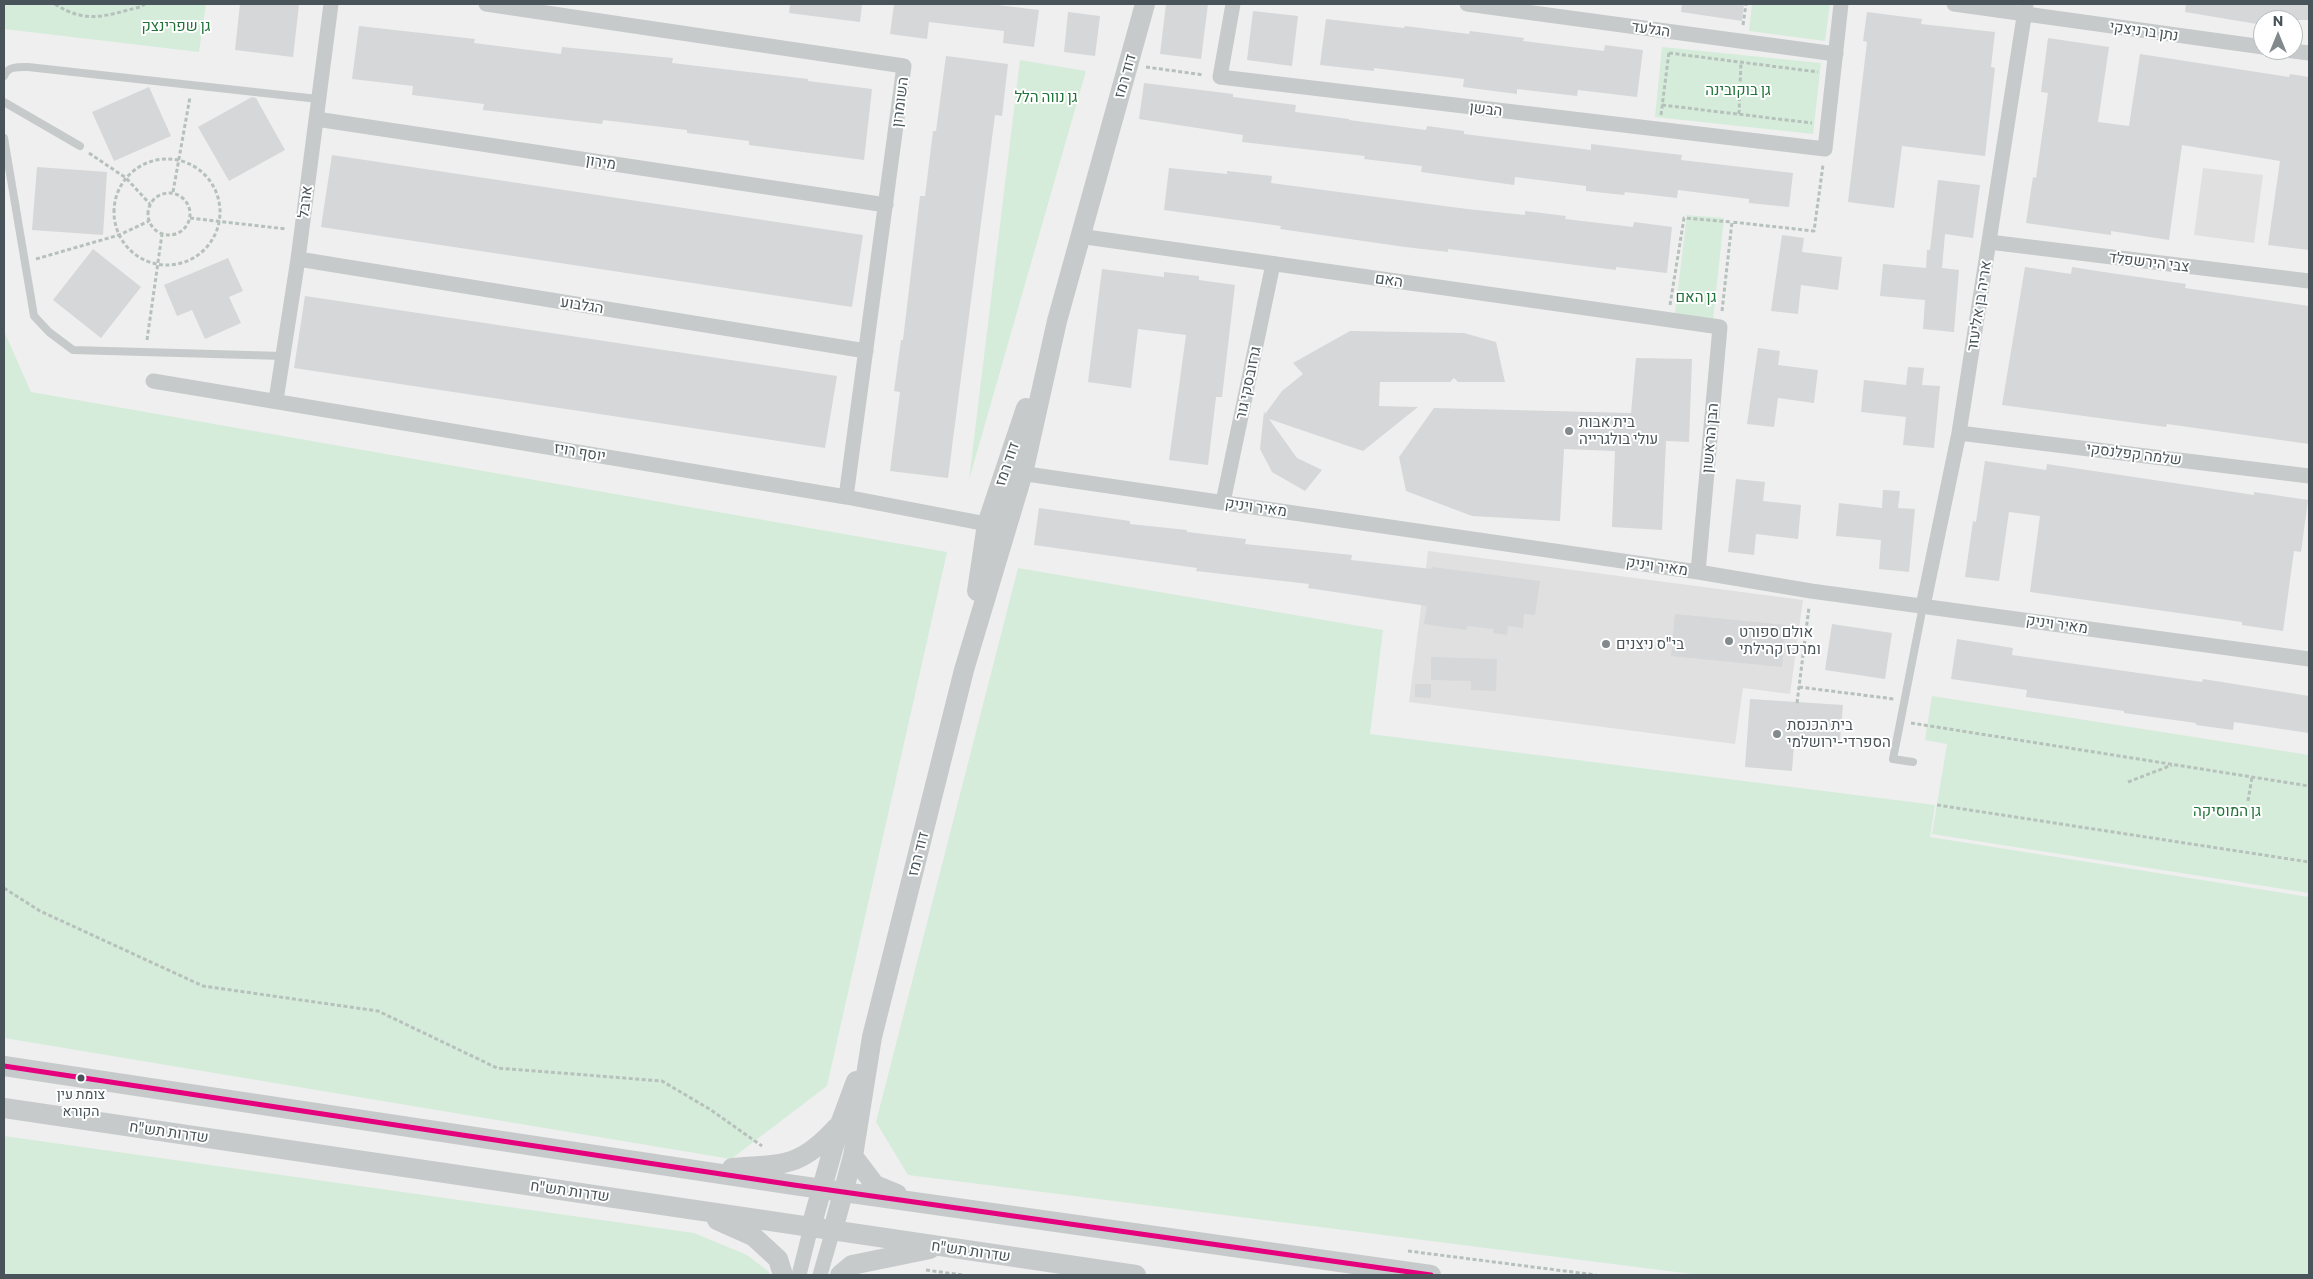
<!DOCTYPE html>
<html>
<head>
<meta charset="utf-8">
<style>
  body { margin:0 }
  #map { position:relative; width:2313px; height:1279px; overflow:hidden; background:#efefef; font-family:Commissioner,sans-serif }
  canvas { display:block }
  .frame { position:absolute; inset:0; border:5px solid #485459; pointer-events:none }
  .north { position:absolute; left:2253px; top:10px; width:50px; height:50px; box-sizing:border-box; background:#fff; border:1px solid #b6bbbd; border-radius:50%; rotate:0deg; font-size:14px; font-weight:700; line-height:20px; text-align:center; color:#485459 }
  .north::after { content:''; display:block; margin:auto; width:18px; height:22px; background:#828a8e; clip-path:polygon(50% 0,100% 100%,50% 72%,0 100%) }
</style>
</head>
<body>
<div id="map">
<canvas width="2313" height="1279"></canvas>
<div class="frame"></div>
<div class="north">N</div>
</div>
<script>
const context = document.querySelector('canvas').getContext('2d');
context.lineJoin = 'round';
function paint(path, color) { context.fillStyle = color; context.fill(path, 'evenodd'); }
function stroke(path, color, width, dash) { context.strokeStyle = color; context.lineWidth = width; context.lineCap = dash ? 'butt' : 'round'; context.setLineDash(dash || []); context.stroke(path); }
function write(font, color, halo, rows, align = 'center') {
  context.font = font + ' Commissioner,Heebo,sans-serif'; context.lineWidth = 4; context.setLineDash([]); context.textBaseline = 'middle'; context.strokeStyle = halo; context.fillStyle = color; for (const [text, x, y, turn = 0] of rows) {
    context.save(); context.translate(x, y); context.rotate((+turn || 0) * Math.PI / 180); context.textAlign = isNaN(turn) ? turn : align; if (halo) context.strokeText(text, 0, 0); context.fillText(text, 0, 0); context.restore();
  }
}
const education = new Path2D(`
  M2203 168 2263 175 2254 243 2194 235Z
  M1428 551 1803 600 1790 694 1743 688 1735 744 1409 702Z`);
const green = new Path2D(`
  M4 4H206L199 52 4 29Z
  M1752 4H1830L1825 41 1749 31Z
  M1662 47 1821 63 1813 134 1655 117Z
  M1020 60 1086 71 969 480Z
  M1687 215 1724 218 1713 320 1675 313Z
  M4 331 31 392 947 552 827 1086 731 1159 4 1038Z
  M1018 568 1383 630 1370 734 1935 805 1930 837 2309 897V1275H1700L908 1175 876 1122Z
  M1932 696 2309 755V893L1932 834 1947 744 1925 740Z
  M4 1136 694 1233 747 1255 769 1272 770 1275H4Z`);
const building = new Path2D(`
  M240 4 299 5 293 57 235 50Z
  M790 4H862L860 22 789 13Z
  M894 4H989L1039 10 1034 47 1003 43 1004 31 929 22 927 39 890 34Z
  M1166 4H1208L1201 59 1160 54Z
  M1682 4H1744L1742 21 1681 12Z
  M2186 4H2309V20H2263V25L2185 12Z
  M1253 11 1298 16 1292 66 1247 60Z
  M1068 12 1100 16 1095 56 1064 52Z
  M1867 12 1922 19 1921 24 1995 32 1991 67 1995 68 1985 156 1902 146 1894 208 1848 202 1867 42 1863 41Z
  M1326 19 1404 28 1405 26 1469 34 1470 31 1524 38 1523 41 1604 51 1605 45 1643 50 1637 97 1578 90 1577 96 1517 89V94L1463 87 1464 79 1374 68V71L1320 65Z
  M359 26 475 39 474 43 561 54 562 47 673 58 672 63 808 79V81L872 89 864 160 749 145V141L687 133V130L603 120 602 124 483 110 484 104 412 95 413 86 352 79Z
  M2048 38 2109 47 2098 122 2129 126 2140 54 2289 77 2290 74 2309 77V250L2268 245 2280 161 2182 145 2169 240 2111 231V235L2026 223 2033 177 2036 178 2048 93 2041 92Z
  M946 56 1008 64 1002 116 995 115 948 478 890 471 900 392 894 391 901 340H903L920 196H925L933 131H936Z
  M1144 83 1233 94V97L1296 105 1295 112 1349 119V120L1426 130 1427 126 1464 131V134L1591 150V144L1647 151 1682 155 1681 160 1793 173 1789 207 1749 203V199L1678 190 1677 198 1625 192 1624 195 1586 191V186L1515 177 1514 185 1421 172 1422 166 1364 159 1365 156 1242 142 1243 135 1139 119Z
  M149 87 171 136 114 161 92 112Z
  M252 97 256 98 285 150 229 181 198 127Z
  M332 155 863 235 852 307 321 227Z
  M37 167 107 172 103 235 32 230Z
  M1169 168 1227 174V171L1272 176 1271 183 1467 209 1525 215V211L1566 216 1565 219 1633 227 1634 222 1672 227 1667 273 1616 267V270L1448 249V252L1405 247 1280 229 1281 226 1164 210Z
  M1938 180 1980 185 1973 238 1945 234 1942 268 1959 270 1954 332 1923 329 1925 300 1880 296 1883 264 1926 268 1927 250H1930Z
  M1782 235 1804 238 1802 252 1842 257 1838 290 1801 285 1798 314 1771 311Z
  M93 249 141 287 101 338 53 300Z
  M228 258 243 291 229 297 241 323 205 339 192 310 177 316 164 285Z
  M2025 267 2071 274 2072 267 2097 271 2186 284 2185 288 2309 306V444L2167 424 2166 427 2002 405Z
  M1102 269 1164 277V272L1199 276V280L1235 285 1222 397H1216L1208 465 1169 460 1186 335 1138 329 1131 388 1088 382Z
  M305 296 837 376 825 448 294 368Z
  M1350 331 1464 333 1496 342 1505 382H1458L1454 378 1450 382H1380L1379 406 1418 407 1363 451 1269 419 1297 458 1322 470 1305 491 1272 472 1260 449 1264 411 1265 414 1282 391 1303 374 1293 363Z
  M1758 348 1780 351 1778 365 1818 370 1814 403 1778 398 1774 427 1747 424Z
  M1636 358 1692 359 1689 442 1666 441 1662 530 1612 527 1615 451 1564 449 1560 521 1472 516 1406 491 1399 457 1434 408 1631 413Z
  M1908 367 1924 368 1922 385 1940 386 1934 448 1903 445 1906 417 1861 412 1864 380 1906 385Z
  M1985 461 2046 470 2047 464 2254 495V492L2308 500 2301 552 2294 551 2283 631 2242 625V622L2030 592 2040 516 2009 512 1999 581 1965 577 1973 521 1976 522Z
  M1736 479 1765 482 1763 501 1801 505 1798 539 1756 534 1754 555 1728 552Z
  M1883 490 1900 491 1898 508 1915 509 1909 572 1879 569 1881 540 1836 536 1839 503 1882 508Z
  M1039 508 1130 521V524L1187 530V532L1246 539 1245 544 1352 555 1351 560 1432 569V567L1540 581 1535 615 1524 614 1523 628 1508 626 1507 635 1493 633 1494 629 1467 626 1466 630 1424 624 1427 606 1308 588 1309 584 1196 571 1197 568 1034 545Z
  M1675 614 1786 625 1782 667 1671 656Z
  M1832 624 1892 633 1885 679 1825 670Z
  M1957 639 2013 648 2012 655 2202 682 2203 679 2309 696V733L2234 722 2233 730 2196 725V723L2124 713V711L2026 697 2027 690 1951 679Z
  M1431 657 1497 659 1496 691 1471 690V681L1431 680Z
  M1415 684H1431V698L1415 697Z
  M1750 699 1843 705 1840 740 1822 739V747L1794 744 1792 771 1745 767Z`);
const path = new Path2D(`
  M55 4C87 25 107 15 140 7L145 4
  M1743 25 1746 4
  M1669 53 1818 72
  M1146 67 1204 75
  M1662 105 1812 123
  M1739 114 1741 62
  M1661 115 1669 52
  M89 153 126 178 150 204
  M114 212a53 53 0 1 1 106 0a53 53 0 1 1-106 0Z
  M173 192 190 97
  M148 214a21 21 0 1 1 42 0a21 21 0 1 1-42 0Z
  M190 218 286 229
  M36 259 119 235 149 221
  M1670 305 1684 218 1732 222
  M1722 311 1732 222 1814 231 1823 165
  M147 340 162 234
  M1799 687 1894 699
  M1797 703 1809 607
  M1911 723 2309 786
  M2128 782 2172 765
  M2248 801 2252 777
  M1937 805 2309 862
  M4 888 40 911 203 986 378 1011 497 1068 662 1081 711 1110 762 1146
  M1408 1251 1596 1275
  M926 1270 963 1275`);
const lane = new Path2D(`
  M4 76C8 66 19 67 28 67L318 99
  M4 102 80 146
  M4 138 34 316 49 332 73 350 283 356
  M1913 762 1893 759 1923 606`);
const street = new Path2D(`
  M486 4 904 66 846 497
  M1233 4 1220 77 1825 149 1841 4
  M1467 4 1836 54
  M1954 4 2263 47
  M2285 50 2309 53
  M316 119 886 205
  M1079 236 1720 327 1698 572
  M1989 242 2309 281
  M298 259 866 351
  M153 381 846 497 997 526
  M276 400 298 259 331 4
  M1959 433 2309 476
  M1013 472 1698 572 1811 591 2309 659
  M1223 502 1273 264
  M1923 606 1959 433 2026 4
  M799 1275 811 1227
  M820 1275 833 1230`);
const secondary = new Path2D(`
  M977 591 987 524 1026 408
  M4 1066 794 1185 1431 1275
  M4 1108 1136 1275
  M853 1156 875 1185 897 1194
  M732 1168C783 1164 800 1168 837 1127
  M717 1220 753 1236 778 1259 783 1275
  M811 1227 840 1124 856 1081
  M833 1230 853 1156 872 1037 964 670 1023 473 1057 321 1145 4
  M840 1275 852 1265 930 1249`);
const bus1 = new Path2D(`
  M4 1066 794 1185 1431 1275`);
const markers = [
  [1569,431,5,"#828a8e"],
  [1729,641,5,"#828a8e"],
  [1606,644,5,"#828a8e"],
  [1777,734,5,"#828a8e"],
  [81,1078,4.5,"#485459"]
];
const busNames = [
  ["צומת עין",81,1094],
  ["הקורא",81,1111]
];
const parkNames = [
  ["גן שפרינצק",176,26],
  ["גן בוקובינה",1738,90],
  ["גן נווה הלל",1046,97],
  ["גן האם",1696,297],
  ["גן המוסיקה",2227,811]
];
const streetNames = [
  ["הגלעד",1651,29,8],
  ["נתן ברניצקי",2144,31,8],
  ["דוד רמז",1125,76,-74],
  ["השומרון",900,102,-83],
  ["הבשן",1486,109,7],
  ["מירון",601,162,9],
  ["ארבל",305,202,-83],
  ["צבי הירשפלד",2149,262,7],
  ["האם",1389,280,8],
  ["הגלבוע",582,305,9],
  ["אריה בן אליעזר",1979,306,-81],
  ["גרזובסקי גור",1248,383,-78],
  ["הבן הראשון",1710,438,-85],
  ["יוסף רויז",580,452,10],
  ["שלמה קפלנסקי",2134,454,7],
  ["דוד רמז",1007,464,-71],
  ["מאיר ויניק",1256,507,8],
  ["מאיר ויניק",1657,566,8],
  ["מאיר ויניק",2057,624,8],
  ["דוד רמז",918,854,-76],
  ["שדרות תש\"ח",169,1132,8],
  ["שדרות תש\"ח",570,1191,8],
  ["שדרות תש\"ח",971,1251,8]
];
const poiNames = [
  ["בית אבות",1579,422],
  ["עולי בולגרייה",1579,439],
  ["אולם ספורט",1739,632],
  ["ומרכז קהילתי",1739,649],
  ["בי\"ס ניצנים",1616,644],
  ["בית הכנסת",1787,725],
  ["הספרדי-ירושלמי",1787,742]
];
paint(education, '#e1e0e0');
paint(green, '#d5ecda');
paint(building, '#d5d7d8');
stroke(path, '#b7c1bc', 3, [4, 2.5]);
stroke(lane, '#c6caca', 8);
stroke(street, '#c6caca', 15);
stroke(secondary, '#c7cacb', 20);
stroke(bus1, '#e5007d', 5);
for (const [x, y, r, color] of markers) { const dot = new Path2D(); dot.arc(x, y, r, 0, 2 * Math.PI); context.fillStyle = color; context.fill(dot); stroke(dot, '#fff', 2); }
write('14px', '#485459', '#fff', busNames);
write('15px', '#207338', '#fff', parkNames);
write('15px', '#485459', '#fff', streetNames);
write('15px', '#485459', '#fff', poiNames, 'left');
</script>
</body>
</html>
